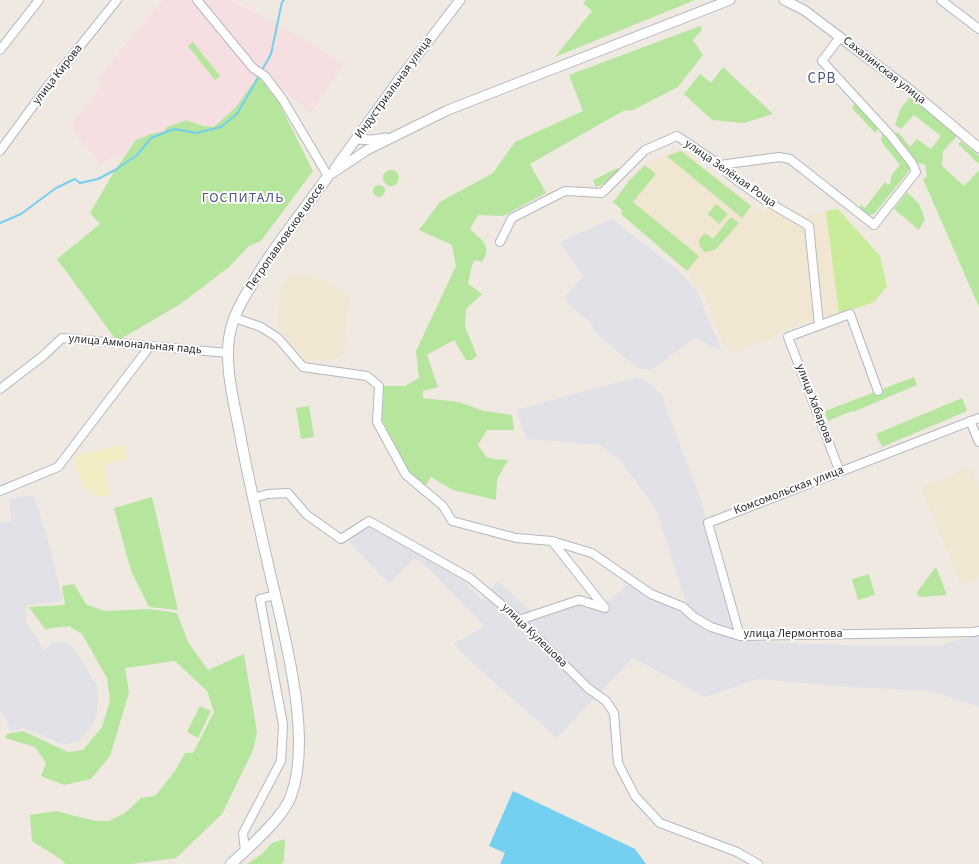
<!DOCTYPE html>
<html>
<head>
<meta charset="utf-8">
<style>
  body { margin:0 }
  canvas { display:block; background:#efe9e1 }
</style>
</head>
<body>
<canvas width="979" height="864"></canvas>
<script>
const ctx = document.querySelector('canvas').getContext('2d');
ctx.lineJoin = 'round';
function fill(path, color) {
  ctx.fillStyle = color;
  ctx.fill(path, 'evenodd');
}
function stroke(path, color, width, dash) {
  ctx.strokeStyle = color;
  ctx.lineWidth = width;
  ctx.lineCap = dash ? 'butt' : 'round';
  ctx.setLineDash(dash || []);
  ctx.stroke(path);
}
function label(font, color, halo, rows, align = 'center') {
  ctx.font = font + ' "Source Sans 3",sans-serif';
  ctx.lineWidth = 4;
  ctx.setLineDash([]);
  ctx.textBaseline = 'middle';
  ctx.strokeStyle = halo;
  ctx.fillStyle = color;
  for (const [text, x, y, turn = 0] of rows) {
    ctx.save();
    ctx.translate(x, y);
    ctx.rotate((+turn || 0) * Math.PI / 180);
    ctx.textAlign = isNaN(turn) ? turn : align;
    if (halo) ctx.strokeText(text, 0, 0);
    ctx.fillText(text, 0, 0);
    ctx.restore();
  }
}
const industrial = new Path2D(`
  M612,219L679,271L697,291L722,352L695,338L651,370L639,369L601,338L592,327L593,325L568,304L566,296L583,276L560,242Z
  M637,377L649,383L663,396L665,406L700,497L735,629L756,642L877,646H937L979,634V707L931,691L849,687L758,679L705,697L633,658L557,738L469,660L454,644L484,626L422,562L414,559L389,584L347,539L369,525L462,578L482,600L498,581L539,618L592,599L605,603L630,583L684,610L686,603L656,509L620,460L600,445L527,439L516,410Z
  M34,495L51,552L63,601L26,605V624L35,635L44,651L52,642H62L73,647L96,684L98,693L97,714L93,724L79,741L71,743L63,744L24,728L11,731L5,717L2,712H0V522H12L9,499Z`);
const education = new Path2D(`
  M681,149L763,213L776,201L805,216L838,209L880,256L887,286L874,302L839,314L802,323L785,332L741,350L730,352L723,343L701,286L696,287L691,282V275L621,214L623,211L613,202L629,181L647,162Z
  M306,275L326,280L349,298L343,354L333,361L307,360L278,329L277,322L281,288L289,276Z
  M970,467L979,488V577L961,585L921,488Z`);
const medical = new Path2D(`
  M163,0H230L298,35L344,64L311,113L283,90L258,76L236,107L214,127L203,126L186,120L165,128V131L136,140L121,158L113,157L101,165L74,133L73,126L75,118L101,88L98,77Z`);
const green = new Path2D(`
  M586,0H695L555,57L592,11L583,3Z
  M700,26L702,30L693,40L703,55L678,87L633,110L623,111L530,164L546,193L503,216L478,215L470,229C481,240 493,245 482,262L475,260L472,265L468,284L482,294L466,309L465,327L477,356L472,360H466L454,340L427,355L438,387L423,391V398L459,402L484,411L512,415L514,430H487L478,445L486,457L494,459L508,460L497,479L496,500L453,490L431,477L426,485L409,472L382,420L384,386H405L419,378L416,351L456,266L452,245L419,230L440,202L493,173L515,142L583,111L569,75Z
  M193,42L220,76L215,80L188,46Z
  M723,67L773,114L744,123L712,120L684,94L700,74L711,83Z
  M258,76L278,101L313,171L261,241L249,246L229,267L179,305L117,341L57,259L100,224L90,213L115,170L136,140L151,134L165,131V128L186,120L203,126L214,127L236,107Z
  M910,97L958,135L943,151L942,166L964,186L979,170V307L923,179L927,177L925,164L917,163L894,136L895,134L898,132L910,147L917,139L931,149L941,136L914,115L901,129L895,125L901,108Z
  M856,102L878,126L876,134L852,108Z
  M883,131L910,165L908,172L874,214L869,215L861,210L860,204L865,208L885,182L888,185L891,182V176L900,165L881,141Z
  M961,141L979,156V164L958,144Z
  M681,151L751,206L742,218L667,156Z
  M645,165L656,174L633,202L699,256L687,271L621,214L623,211L613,202L629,181Z
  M618,168L621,170L608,182L596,187L593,180Z
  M383 178a8 8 0 1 1 16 0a8 8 0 1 1-16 0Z
  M373 191a6 6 0 1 1 12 0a6 6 0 1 1-12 0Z
  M907,192L919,204L925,219L919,230L894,209Z
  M716,204L728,214L719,224L708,214Z
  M731,217L739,223L715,250L704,252L699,245V240L705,233L713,239Z
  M914,377L917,385L853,412L852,411L828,421L825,411Z
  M962,398L967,411L882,447L876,434Z
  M309,406L314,437L301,439L296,408Z
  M152,497L178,610L149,607L131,571L114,508Z
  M936,567L947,595L919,597L917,592Z
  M869,574L875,595L858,600L852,579Z
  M74,584L86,604L104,611L150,609L177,613L188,642L208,670L244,654L257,732L253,750L222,814L176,858L131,864H65L62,860L32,841L30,815L56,811L95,821H109L125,813L141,798L155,796L175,771L185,753H193L214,712L207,691L175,661L125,668L129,693L110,756L91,779L64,785L41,776L46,763L35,747L5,738L7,734L23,731L68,752L83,750L102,727L110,701L107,678L82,634L69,626L45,629L29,607L65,605L62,586Z
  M200,706L211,711L198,738L187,732Z
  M285,839L284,861L281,864H247L262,854L272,843Z`);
const sand = new Path2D(`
  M125,444L128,459L104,464L110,494L96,497L83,486L73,456Z`);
const pitch = new Path2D(`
  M838,209L880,256L887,286L874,302L839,314L826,211Z`);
const water = new Path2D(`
  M513,791L635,849L646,864H500L505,853L489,846Z`);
const stream = new Path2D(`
  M261,72L271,54L282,2L284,0
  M0,223L21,214L56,188L75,179L80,183L98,179L115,170L137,155L151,138L174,129L196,133L221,127L237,114L259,76`);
const minor = new Path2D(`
  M197,0L253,68L265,76L283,100L328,176
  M941,0L979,29
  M0,50L39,0
  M0,151L44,91L117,0
  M720,165L779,157L790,159L874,225L916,172L912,163L891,136L822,61L840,37
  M500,242L512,218L565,191L602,193L645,150L677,136L720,165L732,177L763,199L809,226L819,325
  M235,318L261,327L278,338L303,367L367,376L379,386L377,422L406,475L443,506L452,521L516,538L552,541L592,553L651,594L683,607L694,617L711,627L740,636L973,632L979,631
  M0,389L43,356L62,338L228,353
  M970,421L979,442
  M840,472L788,337L850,314L878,391
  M0,491L58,467L150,346
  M253,498L268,494L288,493L307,515L341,539L369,521L470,578L514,615L588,688L606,701L614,713L618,763L635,796L660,823L737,852L758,864
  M519,620L579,600L605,608L552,541
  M740,636L708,523L979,418
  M245,851L243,833L281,761L283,725L260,599L275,595`);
const tertiary = new Path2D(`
  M784,0L804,10L910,90L979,148
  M356,139L373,140L386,138
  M335,168L400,78L460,0
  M328,176L367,150L448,110L730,0`);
const secondary = new Path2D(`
  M231,864C248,848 283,818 291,796C313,737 284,634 270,573C259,525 248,478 239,429C233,398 222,356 232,325C235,313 242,301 248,291C271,250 301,214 328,176`);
const streetNames = [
  ["Сахалинская улица",884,71,38],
  ["улица Кирова",58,75,-52],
  ["Индустриальная улица",394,88,-54],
  ["улица Зелёная Роща",730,174,35],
  ["Петропавловское шоссе",286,237,-55],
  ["улица Аммональная падь",135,345,5],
  ["улица Хабарова",814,404,69],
  ["Комсомольская улица",789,491,-21],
  ["улица Лермонтова",793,634],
  ["улица Кулешова",534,636,44]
];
const neighbourhoodNames = [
  ["ГОСПИТАЛЬ",243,199]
];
const quarterNames = [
  ["СРВ",822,80]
];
fill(industrial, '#e3e1e8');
fill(education, '#f0e6d1');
fill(medical, '#f5dfe0');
fill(green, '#b6e59e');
fill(sand, '#f3ecc5');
fill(pitch, '#c9ec9a');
fill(water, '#75cff0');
stroke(stream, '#75cff0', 2);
stroke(minor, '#b4b7c1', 10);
stroke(tertiary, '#b4b7c1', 11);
stroke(secondary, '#b4b7c1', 12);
stroke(minor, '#fff', 8);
stroke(tertiary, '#fff', 9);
stroke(secondary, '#fff', 10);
label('12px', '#2e2e2e', '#fff', streetNames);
ctx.letterSpacing = '1px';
label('14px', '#4d5680', '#fff', neighbourhoodNames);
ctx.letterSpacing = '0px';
ctx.letterSpacing = '1px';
label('15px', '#4d5680', '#fff', quarterNames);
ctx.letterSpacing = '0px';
</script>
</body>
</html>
